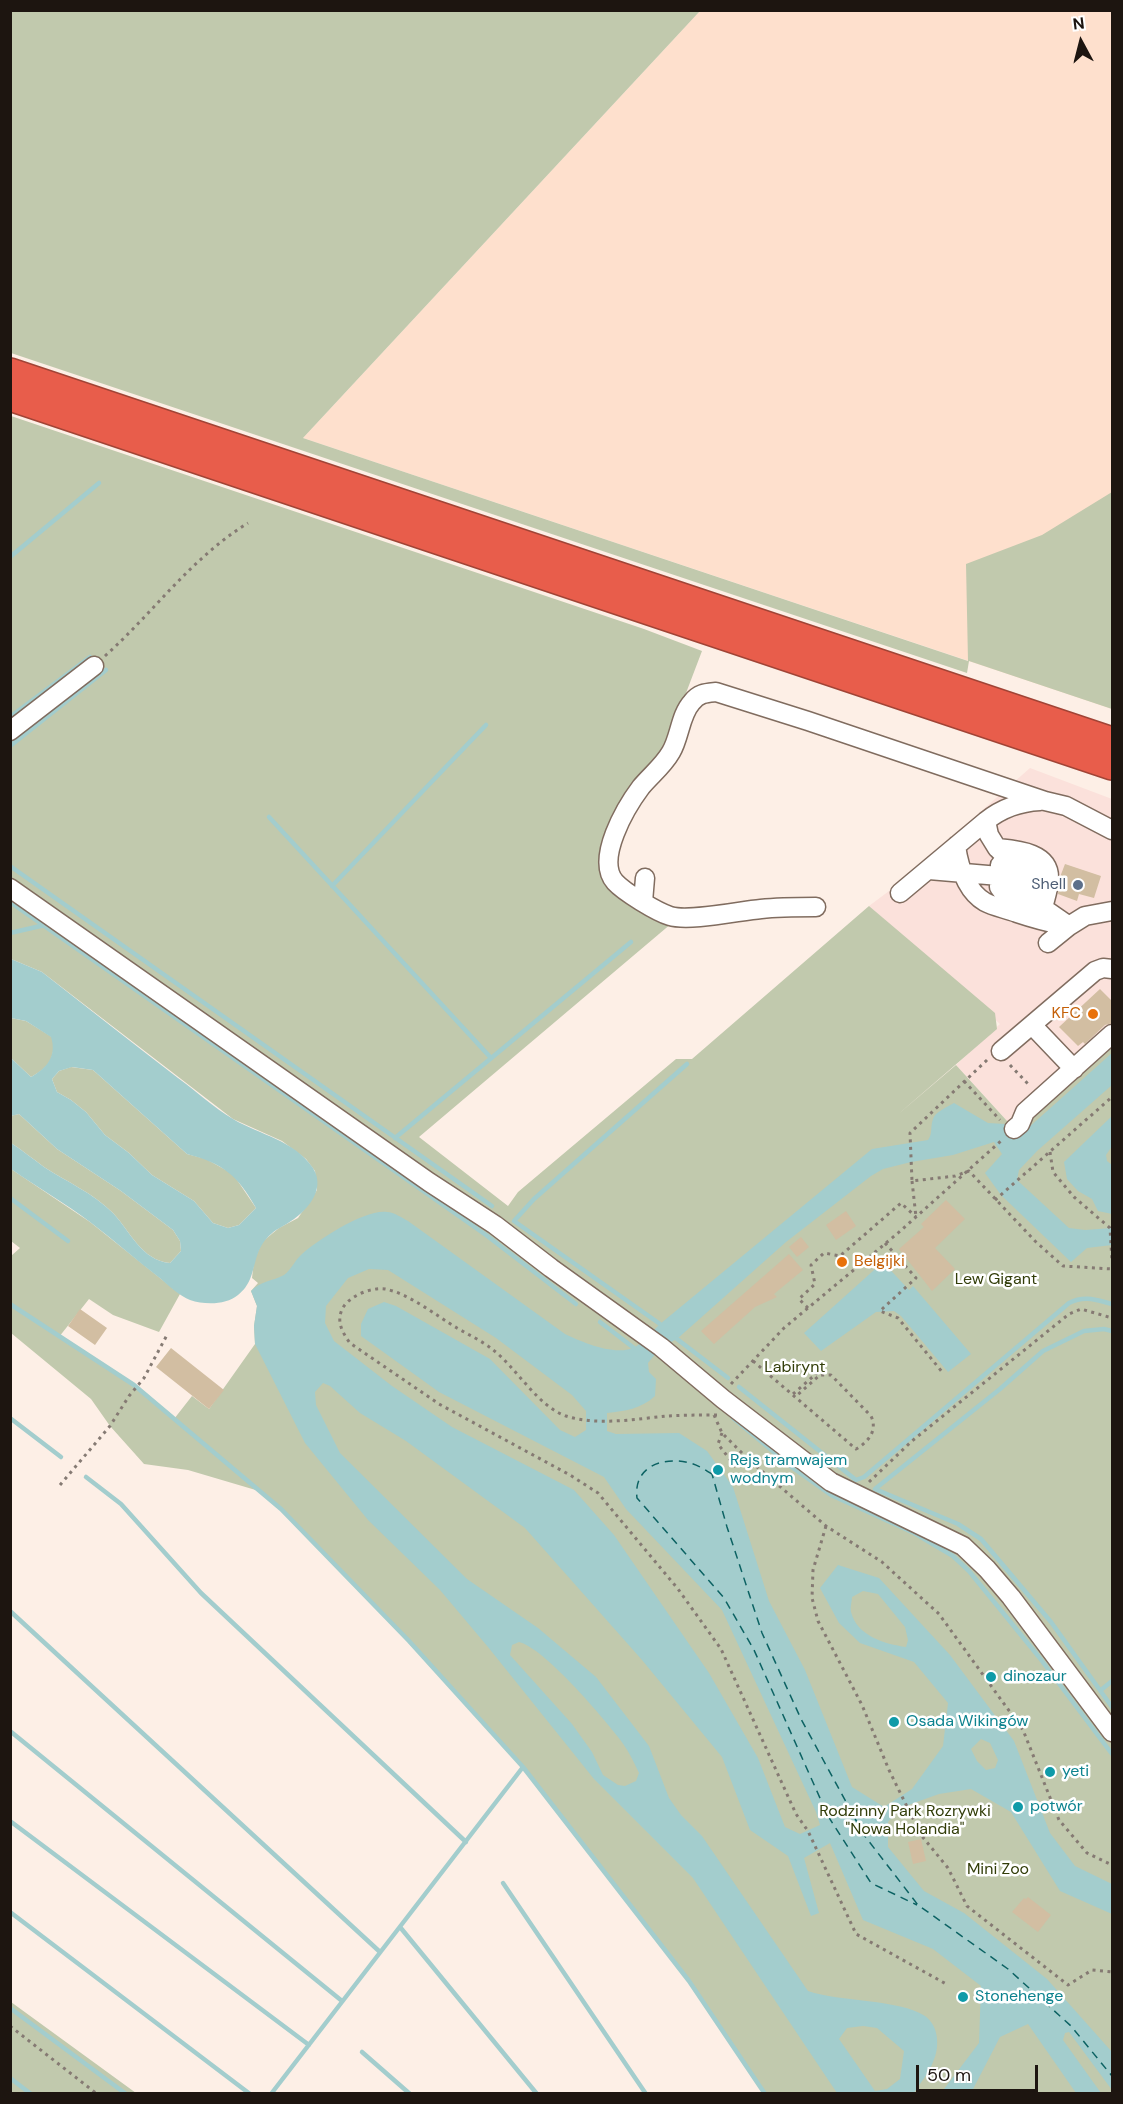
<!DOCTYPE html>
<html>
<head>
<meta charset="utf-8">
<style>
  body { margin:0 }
  #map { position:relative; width:1123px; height:2104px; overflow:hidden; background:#fdefe6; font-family:"DM Sans",sans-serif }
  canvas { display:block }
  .frame { position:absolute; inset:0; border:12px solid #1d1510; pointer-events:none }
  .north { position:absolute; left:1051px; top:12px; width:60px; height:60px; -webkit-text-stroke:4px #fff; paint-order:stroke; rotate:353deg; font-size:16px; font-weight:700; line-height:24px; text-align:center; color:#1d1510 }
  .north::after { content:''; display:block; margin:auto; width:21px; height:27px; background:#1d1510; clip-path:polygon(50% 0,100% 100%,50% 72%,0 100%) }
  .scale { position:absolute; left:916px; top:2065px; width:122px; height:27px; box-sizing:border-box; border:3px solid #1d1510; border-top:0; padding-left:8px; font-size:18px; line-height:21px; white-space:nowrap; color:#1d1510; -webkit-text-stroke:4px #fff; paint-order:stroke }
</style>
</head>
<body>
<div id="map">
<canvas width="1123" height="2104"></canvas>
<div class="frame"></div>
<div class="north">N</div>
<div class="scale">50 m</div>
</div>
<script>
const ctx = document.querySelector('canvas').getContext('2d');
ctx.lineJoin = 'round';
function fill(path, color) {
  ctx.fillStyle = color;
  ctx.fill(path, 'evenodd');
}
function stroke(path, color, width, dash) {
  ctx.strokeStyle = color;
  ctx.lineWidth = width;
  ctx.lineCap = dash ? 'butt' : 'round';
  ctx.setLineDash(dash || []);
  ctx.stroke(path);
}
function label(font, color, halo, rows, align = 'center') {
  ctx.font = font + ' "DM Sans",sans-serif';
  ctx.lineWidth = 5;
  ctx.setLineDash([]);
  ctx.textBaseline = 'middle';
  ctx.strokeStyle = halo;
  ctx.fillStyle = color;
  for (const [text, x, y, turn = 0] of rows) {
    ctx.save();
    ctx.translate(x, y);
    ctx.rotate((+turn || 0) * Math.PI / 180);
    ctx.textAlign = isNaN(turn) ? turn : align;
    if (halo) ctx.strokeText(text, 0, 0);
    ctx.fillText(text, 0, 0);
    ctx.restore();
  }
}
const commercial = new Path2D(`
  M1030,768L1112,799V1045L1018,1133L956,1065L1000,1024L869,906L901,882Z`);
const built = new Path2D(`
  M700,11H1112V709L303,438Z`);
const green = new Path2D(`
  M11,10L700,11L303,438L968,661L966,564L1042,535L1112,492V709L969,661L967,673L11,353Z
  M11,416L644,629L702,651L667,743L601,858L672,923L419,1137L508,1206L518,1192L676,1059H692L869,906L995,1013L997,1029L896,1116L956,1065L1018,1133L1112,1043V2093H765L689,1981L523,1767L409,1641L281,1509L259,1491L188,1470L144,1464L110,1426L91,1399L11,1333V1256L20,1248L11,1241V1169L90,1222L180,1294L159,1332L113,1315L89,1299L59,1337L134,1385L174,1419L192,1396L209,1409L255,1344L254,1326L257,1306L251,1291L258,1283L252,1278L254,1261L262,1242L279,1228L298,1218L317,1190L315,1171L306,1159L282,1141L233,1119L42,972L11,959Z
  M11,1018L26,1021L52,1037C57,1057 48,1068 31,1077L11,1058Z
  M71,1067L93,1070L187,1154L206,1159L233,1174L256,1208L239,1225L228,1228L213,1223L194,1201L152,1175L129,1153L105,1135L86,1112L71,1100L57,1092L52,1079L59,1071Z
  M19,1114L57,1149L121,1191L173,1230L180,1241L181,1251L170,1263C141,1260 131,1232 113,1213C93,1193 67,1182 44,1167C33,1159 22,1150 11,1143L10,1116Z
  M11,2002L136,2093H11Z`);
const water = new Path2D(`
  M11,959L42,972C87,1007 132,1043 178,1078C196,1091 214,1108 233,1119C260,1135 294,1140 313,1168C328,1192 302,1216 283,1226C245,1246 263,1276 238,1295C226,1305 205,1305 190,1300C180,1296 169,1286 161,1279C137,1261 114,1240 90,1222C65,1203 37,1187 11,1169V1143C22,1150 33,1159 44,1167C67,1182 93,1193 113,1213C131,1232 141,1260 170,1263L181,1251L180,1241L173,1230L121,1191L57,1149L19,1114L11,1116V1058L31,1077C47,1068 57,1056 51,1037L26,1021L11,1018ZM72,1067L93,1070L187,1154C224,1164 237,1175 256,1208L239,1225L228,1228L213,1223L194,1201L152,1175L129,1153L105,1135L86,1112L71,1100L57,1092L52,1079L59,1071Z
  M1112,1053V1085L1037,1151L1019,1170L1017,1180L1069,1228L1085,1230L1112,1228V1245L1087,1248L1071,1262L1001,1195L985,1173L1002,1154L994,1142L953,1155L911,1162L883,1169L871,1176L786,1242L677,1339L661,1347L648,1363L649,1372L656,1379L655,1396C641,1409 625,1411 607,1413V1431L616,1434L679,1433L707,1451L733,1487L769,1601L805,1670L852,1787L884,1807L912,1789L943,1746L948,1703L914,1662L860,1643L839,1623L820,1588L838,1565L879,1578L950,1655L1014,1741L1050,1833L1075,1866L1112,1884V1914L1060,1891L1011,1812L971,1789L939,1794L900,1808L888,1822V1847L924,1891L964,1913L1047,1979L1112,2052V2090L1069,2032L1065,2033L1063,2040L1101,2093H1076L1028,2024L1000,2037L971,2093H941L979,2043L981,1986L933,1949L863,1920L830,1843L804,1858L819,1913L811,1916L788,1856L750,1830L722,1757L642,1660L525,1528L406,1441L360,1413L330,1386L323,1383L315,1392L316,1405L340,1453L467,1579L538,1628L596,1677L649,1746L669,1798L681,1815L702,1836L808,1991C840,2002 899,1999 925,2016C939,2026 940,2047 933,2062C929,2073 920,2083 914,2093H837L693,1878L594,1779L488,1647L440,1590L368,1520L305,1443L255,1344L254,1326L257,1306L251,1291C260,1281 273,1281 284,1275C291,1270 295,1260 302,1254C318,1240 365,1209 387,1212C394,1212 402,1218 408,1221L565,1334C582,1342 616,1357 635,1347C644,1342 652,1332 660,1324L872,1149L928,1140C933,1133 930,1127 933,1119C935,1112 947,1107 954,1103L988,1123L1005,1124L1018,1137ZM369,1269L388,1270L496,1338L572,1395L586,1411V1430L575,1437L560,1430L490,1359L396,1306L384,1302L368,1309L361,1324V1336L439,1392L604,1477L626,1509L722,1610L816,1812L820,1825L800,1834L785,1827L758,1758L709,1673L614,1535L574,1490L452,1427L392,1386L334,1341L325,1323L326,1306L348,1278ZM863,1591L878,1594L905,1627L908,1640L906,1647C885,1644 857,1636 851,1612C850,1607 852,1601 852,1597ZM519,1642C544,1648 601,1715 618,1737C627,1748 633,1760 639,1773L636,1781L625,1786L618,1785L603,1775L592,1752L572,1724L510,1655L512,1645ZM981,1739L990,1743L998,1760L995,1768L986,1770L977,1761L971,1749ZM863,2026L877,2028L904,2051L900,2079L887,2089L875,2091L839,2039L847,2028Z
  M1112,1116V1146L1106,1155L1107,1161L1112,1165V1214L1098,1211L1092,1199L1078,1191L1067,1179L1064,1162Z
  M883,1262L909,1290L913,1286L971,1354L948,1372L901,1316L894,1311L876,1312L821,1351L804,1333Z`);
const stream = new Path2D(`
  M10,557L99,483
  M10,717L90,657
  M10,746L106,670
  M269,817L491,1058
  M10,866L492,1206
  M332,886L486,725
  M10,902L486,1235L576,1304
  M10,933L45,925
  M395,1138L631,942
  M10,1198L68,1241
  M10,1304L134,1385L281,1509L409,1641L523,1767L689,1981L765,2094
  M600,1322L634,1348
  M660,1324L514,1221L534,1199L687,1064
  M1112,1331L1104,1329L1084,1331L1043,1351L1000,1389L875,1489L958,1524L981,1539L1051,1622L1112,1707
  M677,1339L728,1378
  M739,1387L856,1480L864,1477L1069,1303C1085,1295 1096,1300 1112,1304
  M10,1418L61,1457
  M733,1418L793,1468L831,1495L914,1533L953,1556L969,1571L1039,1657L1112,1754
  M86,1477L121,1504L201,1593L466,1842
  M10,1611L380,1952
  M1101,1690L1112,1681
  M10,1731L342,2001
  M10,1821L309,2045
  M503,1883L646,2094
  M10,1912L250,2094
  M400,1927L537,2094
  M10,2008L126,2094
  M362,2052L410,2094
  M10,2078L31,2094
  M271,2094L523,1767`);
const ferry = new Path2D(`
  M714,1471L712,1474L727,1527L762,1633L801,1719L864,1835L918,1905L1008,1969L1071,2026L1112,2076
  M712,1474C705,1470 698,1465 690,1463C664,1456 633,1466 637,1498L724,1598L754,1650L828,1816L871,1883L917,1905`);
const building = new Path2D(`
  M1065,864L1101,876L1094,898L1079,894L1077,901L1058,894L1060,877Z
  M1100,989L1113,1002V1023L1105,1025L1085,1044L1083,1042L1078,1046L1059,1027Z
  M946,1200L965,1219L935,1248L955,1269L932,1291L899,1249L924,1227L921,1224Z
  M846,1211L856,1226L836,1240L826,1225Z
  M801,1237L809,1247L797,1257L789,1247Z
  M789,1254L803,1270L774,1294L777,1297L755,1307L714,1344L701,1331Z
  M80,1309L107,1328L95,1345L68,1326Z
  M171,1348L224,1390L209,1409L156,1367Z
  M921,1839L926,1861L913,1864L908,1842Z
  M1028,1897L1051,1915L1038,1932L1012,1912L1024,1898L1026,1899Z`);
const path = new Path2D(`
  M105,656C154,612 191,558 248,523
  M987,1060L910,1133L912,1181L955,1176L969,1171L1035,1241L1063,1266L1112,1269
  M1010,1065L1030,1086
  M964,1081L1000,1120
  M1050,1152L1053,1172L1074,1197L1110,1228L1112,1261
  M912,1181L916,1217
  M995,1200L1112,1097
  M885,1243L916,1278L880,1311L898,1318L943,1373
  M808,1308L799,1299L815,1284L811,1265L824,1253L840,1256L901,1203L916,1217
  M753,1361L856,1449C868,1442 878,1431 871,1416L831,1375H820L795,1397
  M731,1384L784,1328L898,1233L1002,1140
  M793,1394L824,1367
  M714,1415L722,1433L749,1460L826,1526L882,1562L939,1614L1023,1730L1059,1820L1087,1853L1112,1865
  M717,1415C700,1415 683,1415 667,1416C636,1419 597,1426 566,1416C537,1406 517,1368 492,1349C482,1341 469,1335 457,1328C437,1316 408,1293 385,1289C372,1287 352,1295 344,1306C335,1320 342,1332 350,1343L439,1404L570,1475L598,1493L678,1589L721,1649L796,1814L808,1831L856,1934L948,1985
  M722,1433L718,1444L738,1470
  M869,1482L912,1441L1069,1314L1081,1309L1112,1318
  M60,1485L110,1426L129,1396L144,1378L167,1335
  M826,1526L813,1570L812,1598L818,1621L862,1705L889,1770L921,1835L948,1868L967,1906L1068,1985L1092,1970L1112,1972
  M10,2026L97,2094`);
const minor = new Path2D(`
  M10,731L94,666
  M1040,801C1020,802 1002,808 986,821L989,835L997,848C1017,850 1050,852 1049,879C1049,889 1045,899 1043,908L1069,926L1085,916L1112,911
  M956,846C959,866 966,891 985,902C994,907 1007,909 1017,913C1032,918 1046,922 1062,925
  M997,848L1009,860L1037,871L1049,880
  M1000,865L999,887L1002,891L1043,908
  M929,870L1011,877L1032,885L1046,895
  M10,888L429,1182L495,1225L551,1268L661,1347L723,1399L831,1482L963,1546L987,1569L1011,1597L1112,1732
  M900,893L986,821
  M643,902L645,878
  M816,907C797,907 779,907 761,909C739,911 689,922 670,916C657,912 624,892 615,882C595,859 626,807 641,787C651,775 663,766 671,752C680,737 680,715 692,702C699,693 706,693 716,692L808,721L1045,801L1066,806L1112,830
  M1048,943L1069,926
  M1032,1025L1074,1069
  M1001,1051L1095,971L1103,968L1112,969
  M1014,1129L1020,1124L1025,1112L1112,1034`);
const highway = new Path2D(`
  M10,372L1112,741
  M10,397L1112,766`);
const markers = [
  [1078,885,6,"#5c6f8a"],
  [1093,1014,6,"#e8710a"],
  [842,1262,6,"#e8710a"],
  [718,1470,6,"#0f9aa8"],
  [991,1677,6,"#0f9aa8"],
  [894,1722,6,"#0f9aa8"],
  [1050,1772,6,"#0f9aa8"],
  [1018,1807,6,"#0f9aa8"],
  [963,1997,6,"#0f9aa8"]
];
const serviceNames = [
  ["Shell",1066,885]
];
const foodNames = [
  ["KFC",1081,1014],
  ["Belgijki",854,1262,"left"]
];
const parkNames = [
  ["Lew Gigant",996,1280],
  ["Labirynt",795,1368],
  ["Rodzinny Park Rozrywki",905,1812],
  ["\"Nowa Holandia\"",905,1830],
  ["Mini Zoo",998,1870]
];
const cultureNames = [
  ["Rejs tramwajem",730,1461],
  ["wodnym",730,1479],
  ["dinozaur",1003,1677],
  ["Osada Wikingów",906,1722],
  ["yeti",1062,1772],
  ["potwór",1030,1807],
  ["Stonehenge",975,1997]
];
fill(commercial, '#fbe1db');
fill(built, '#fee0cd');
fill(green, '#c1c9ad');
fill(water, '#a3cdcd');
stroke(stream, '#a3cdcd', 4.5);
stroke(ferry, '#0c6263', 1.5, [8, 6]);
fill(building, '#d2bea2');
stroke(minor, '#806c5f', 21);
stroke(highway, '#a14436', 30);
stroke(path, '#857a73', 3, [3, 4.5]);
stroke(minor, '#fff', 18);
stroke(highway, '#e85d4b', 27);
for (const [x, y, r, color] of markers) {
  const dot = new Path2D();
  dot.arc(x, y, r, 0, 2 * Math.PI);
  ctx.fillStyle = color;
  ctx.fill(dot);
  stroke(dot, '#fff', 2);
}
label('16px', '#4e5e75', '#fff', serviceNames, 'right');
label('16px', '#c56008', '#fff', foodNames, 'right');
label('16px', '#323d09', '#fff', parkNames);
label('16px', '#0d838f', '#fff', cultureNames, 'left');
</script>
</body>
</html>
